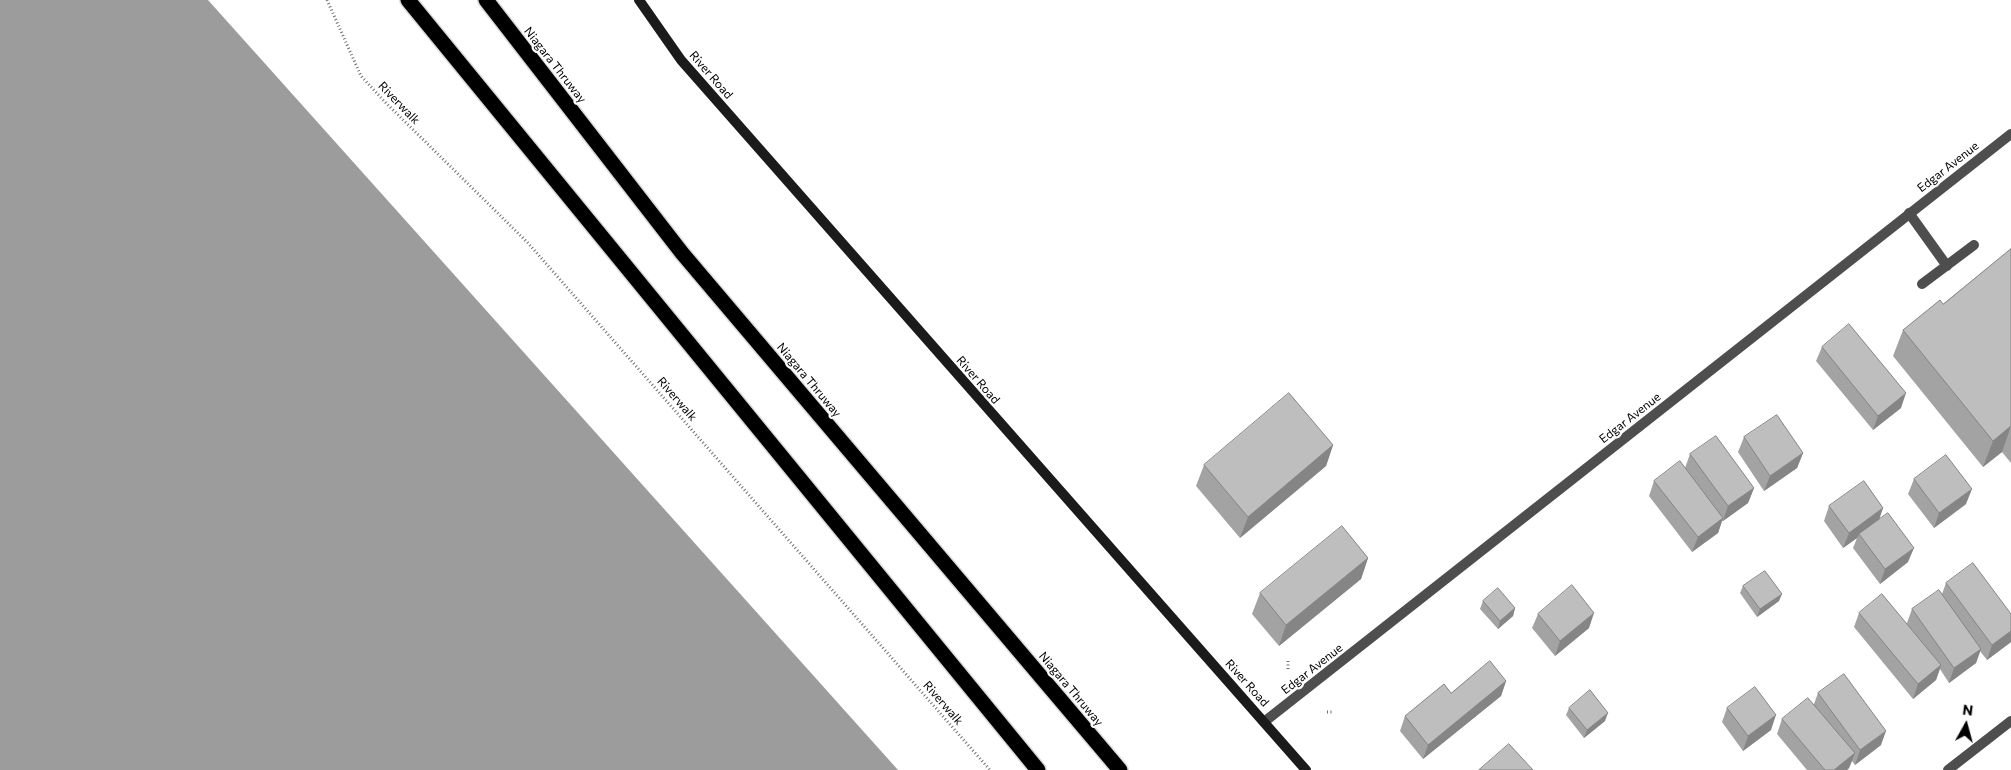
<!DOCTYPE html>
<html>
<head>
<meta charset="utf-8">
<style>
  body { margin:0 }
  #map { position:relative; width:2011px; height:770px; overflow:hidden; background:#fff; font-family:Commissioner,sans-serif }
  canvas { display:block }
  .north { position:absolute; left:1941px; top:700px; width:50px; height:50px; -webkit-text-stroke:4px #fff; paint-order:stroke; rotate:7deg; font-size:14px; font-weight:700; line-height:20px; text-align:center; color:#000 }
  .north::after { content:''; display:block; margin:auto; width:18px; height:22px; background:#000; clip-path:polygon(50% 0,100% 100%,50% 72%,0 100%) }
</style>
</head>
<body>
<div id="map">
<canvas width="2011" height="770"></canvas>
<div class="north">N</div>
</div>
<script>
const ctx = document.querySelector('canvas').getContext('2d');
ctx.lineJoin = 'round';
function fill(path, color) {
  ctx.fillStyle = color;
  ctx.fill(path, 'evenodd');
}
function stroke(path, color, width, dash) {
  ctx.strokeStyle = color;
  ctx.lineWidth = width;
  ctx.lineCap = dash ? 'butt' : 'round';
  ctx.setLineDash(dash || []);
  ctx.stroke(path);
}
function label(font, color, halo, rows, align = 'center') {
  ctx.font = font + ' Commissioner,sans-serif';
  ctx.lineWidth = 4.5;
  ctx.setLineDash([]);
  ctx.textBaseline = 'middle';
  ctx.strokeStyle = halo;
  ctx.fillStyle = color;
  for (const [text, x, y, turn = 0] of rows) {
    ctx.save();
    ctx.translate(x, y);
    ctx.rotate((+turn || 0) * Math.PI / 180);
    ctx.textAlign = isNaN(turn) ? turn : align;
    if (halo) ctx.strokeText(text, 0, 0);
    ctx.fillText(text, 0, 0);
    ctx.restore();
  }
}
const water = new Path2D(`
  M0,0H208L898,770H0Z`);
const path = new Path2D(`
  M327,0L361,76L384,101L528,243L990,770
  M1288,669V661
  M1327,712H1332`);
const lane = new Path2D(`
  M1909,213L1947,266
  M1922,284L1974,245`);
const street = new Path2D(`
  M1264,722L2011,134
  M1948,770L2011,721`);
const secondary = new Path2D(`
  M639,0L681,60L1306,770`);
const highway = new Path2D(`
  M408,0L1038,770
  M486,0L682,253L1120,770`);
const wall = new Path2D(`
  M2011,249V463L2002,452L1983,467L1893,356L1903,330L1943,304Z
  M1822,347L1901,408L1873,430L1816,361Z
  M1744,437L1803,453L1797,468L1764,491L1738,452Z
  M1333,445L1326,466L1240,538L1196,486L1204,465Z
  M1690,454L1754,488L1748,503L1723,521H1722L1718,533L1692,552L1649,496L1654,481L1685,468Z
  M1914,479L1966,504L1934,528L1908,494Z
  M1829,506L1883,508L1879,518L1908,562L1880,584L1853,548L1857,538L1843,548L1824,521Z
  M1368,558L1361,579L1279,646L1252,614L1260,593Z
  M1946,583L2011,614V642L1987,660L1980,651L1976,663L1949,683L1940,669L1936,680L1913,699L1854,627L1859,613L1907,623L1912,609L1942,594Z
  M1743,586L1779,601L1757,617L1740,593Z
  M1483,601L1515,608L1513,616L1498,629L1480,609Z
  M1538,614L1589,628L1555,656L1532,628Z
  M1506,681L1501,696L1423,759L1400,731L1405,716L1451,693Z
  M1818,693L1881,745L1855,765L1852,761L1849,768L1847,770H1807L1777,734L1782,719L1814,704Z
  M1569,708L1605,721L1584,738L1566,715Z
  M1727,708L1771,730L1743,751L1722,722Z`);
const shadedWall = new Path2D(`
  M1906,393L1901,408L1873,430L1878,416Z
  M2011,426L2002,452L1983,467L1993,441Z
  M1333,445L1326,466L1240,538L1248,517Z
  M1803,453L1797,468L1764,491L1770,476Z
  M1754,488L1748,503L1723,521L1728,506Z
  M1972,489L1966,504L1934,528L1939,513Z
  M1883,508L1878,523L1859,534L1857,538L1843,548L1849,533Z
  M1723,518L1718,533L1692,552L1698,537Z
  M1914,548L1908,562L1880,584L1885,569Z
  M1368,558L1361,579L1279,646L1286,625Z
  M1782,594L1779,601L1757,617L1760,609Z
  M1515,608L1513,616L1498,629L1500,621Z
  M1594,613L1589,628L1555,656L1560,641Z
  M2011,631V642L1987,660L1992,645Z
  M1981,649L1976,663L1949,683L1954,668Z
  M1941,665L1936,680L1913,699L1918,684Z
  M1506,681L1501,696L1423,759L1428,745Z
  M1608,713L1605,721L1584,738L1587,730Z
  M1776,715L1771,730L1743,751L1748,736Z
  M1886,731L1881,745L1855,765L1860,750Z
  M1855,753L1849,768L1847,770H1834Z`);
const building = new Path2D(`
  M2011,249V426L1993,441L1903,330L1940,300L1943,304Z
  M1849,324L1906,393L1878,416L1822,347Z
  M1289,393L1333,445L1248,517L1204,465Z
  M1777,415L1803,453L1770,476L1744,437Z
  M1716,436L1754,488L1728,506L1690,454Z
  M1946,455L1972,489L1939,513L1914,479Z
  M1680,461L1723,518L1698,537L1654,481Z
  M1864,481L1883,508L1849,533L1829,506Z
  M1888,513L1914,548L1885,569L1859,534Z
  M1342,526L1368,558L1286,625L1260,593Z
  M1973,563L2011,614V631L1992,645L1946,583Z
  M1765,571L1782,594L1760,609L1743,586Z
  M1572,585L1594,613L1560,641L1538,614Z
  M1498,588L1515,608L1500,621L1483,601Z
  M1939,590L1981,649L1954,668L1912,609Z
  M1882,594L1941,665L1918,684L1859,613Z
  M1490,661L1506,681L1428,745L1405,716L1444,684L1451,693Z
  M1844,674L1886,731L1860,750L1818,693Z
  M1755,687L1776,715L1748,736L1727,708Z
  M1590,690L1608,713L1587,730L1569,708Z
  M1808,698L1855,753L1834,770H1825L1782,719Z
  M1509,744L1533,770H1479Z`);
const streetNames = [
  ["Niagara Thruway",555,65,52],
  ["River Road",711,75,49],
  ["Riverwalk",399,103,46],
  ["Edgar Avenue",1948,167,-38],
  ["Niagara Thruway",809,380,50],
  ["River Road",978,380,49],
  ["Riverwalk",677,399,49],
  ["Edgar Avenue",1630,418,-38],
  ["Edgar Avenue",1312,669,-38],
  ["River Road",1247,683,48],
  ["Niagara Thruway",1071,689,50],
  ["Riverwalk",943,703,49]
];
fill(water, '#9c9c9c');
stroke(highway, '#dbdbdb', 18);
stroke(path, '#707070', 3, [1, 2.5]);
stroke(lane, '#4e4e4e', 10);
stroke(street, '#4e4e4e', 10);
stroke(secondary, '#1b1b1b', 10);
stroke(highway, '#000', 15);
fill(wall, '#a3a3a3');
fill(shadedWall, '#858585');
fill(building, '#bebebe');
stroke(building, '#858585', 1);
label('12px', '#000', '#fff', streetNames);
</script>
</body>
</html>
